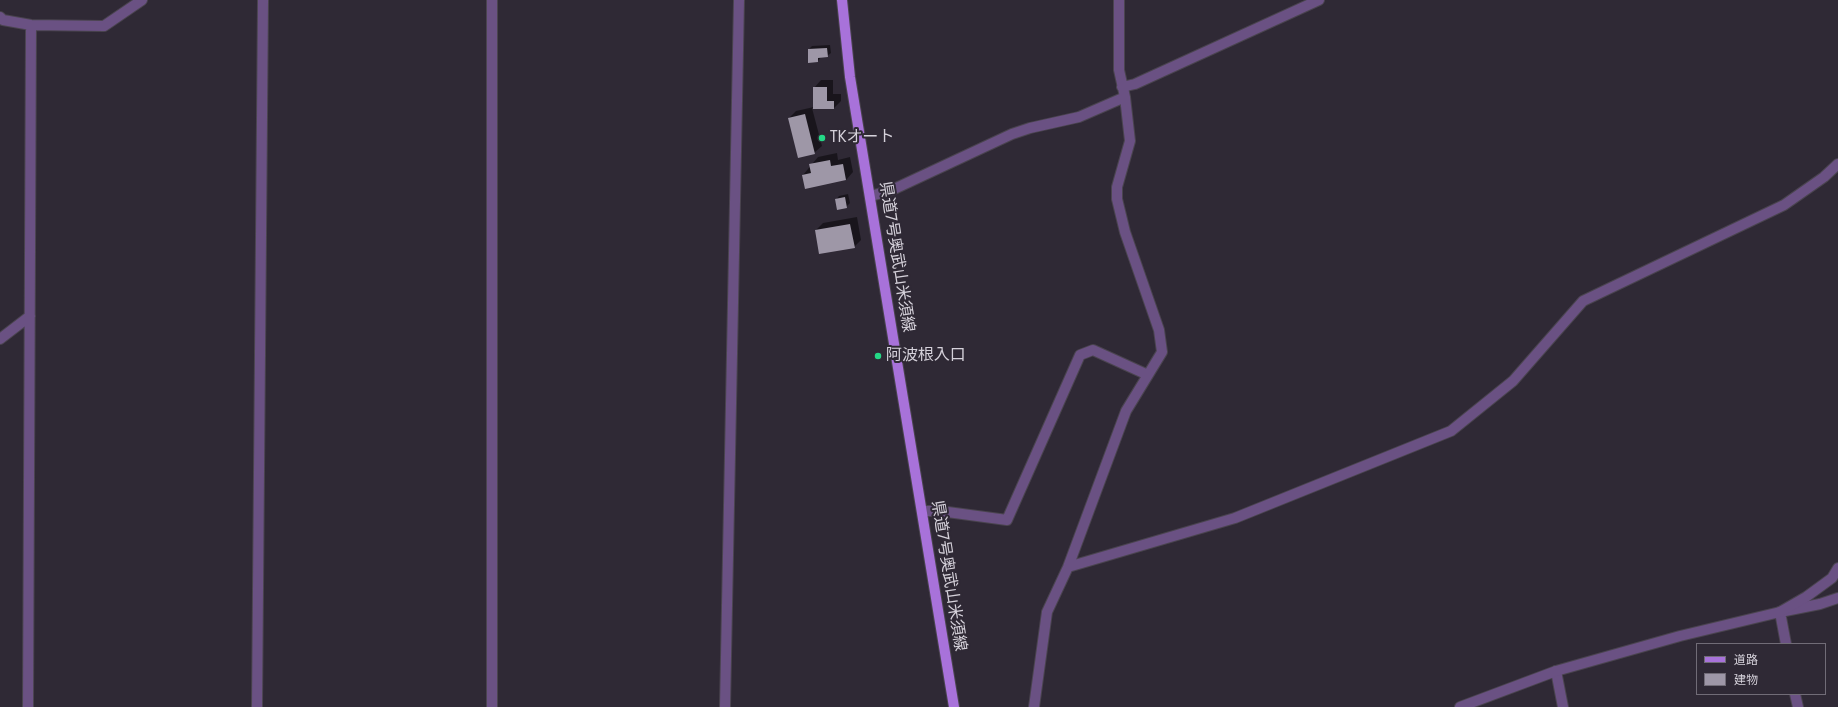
<!DOCTYPE html>
<html>
<head>
<meta charset="utf-8">
<style>
  body { margin:0 }
  #map { position:relative; width:1838px; height:707px; overflow:hidden; background:#2f2935; font-family:Jost,"Noto Sans JP",sans-serif }
  canvas { display:block }
  .legend { position:absolute; left:1696px; top:643px; width:130px; height:52px; box-sizing:border-box; background:#2f2935; border:1px solid #716c77; margin:0; padding:5px 7px; list-style:none; font-size:12px; color:#d5d1da }
  .legend li { display:flex; align-items:center; gap:8px; height:20px }
  .legend b { width:20px; border:1px solid #716c77 }
</style>
</head>
<body>
<div id="map">
<canvas width="1838" height="707"></canvas>
<ul class="legend">
<li><b style="height:5px;background:#a872da"></b>道路</li>
<li><b style="height:11px;background:#9e97a7"></b>建物</li>
</ul>
</div>
<script>
const ctx = document.querySelector('canvas').getContext('2d');
ctx.lineJoin = 'round';
function fill(path, color) {
  ctx.fillStyle = color;
  ctx.fill(path, 'evenodd');
}
function stroke(path, color, width, dash) {
  ctx.strokeStyle = color;
  ctx.lineWidth = width;
  ctx.lineCap = dash ? 'butt' : 'round';
  ctx.setLineDash(dash || []);
  ctx.stroke(path);
}
function label(font, color, halo, rows, align = 'center') {
  ctx.font = font + ' Jost,"Noto Sans JP",sans-serif';
  ctx.lineWidth = 4;
  ctx.setLineDash([]);
  ctx.textBaseline = 'middle';
  ctx.strokeStyle = halo;
  ctx.fillStyle = color;
  for (const [text, x, y, turn = 0] of rows) {
    ctx.save();
    ctx.translate(x, y);
    ctx.rotate((+turn || 0) * Math.PI / 180);
    ctx.textAlign = isNaN(turn) ? turn : align;
    if (halo) ctx.strokeText(text, 0, 0);
    ctx.fillText(text, 0, 0);
    ctx.restore();
  }
}
const shadow = new Path2D(`
  M830,45L831,53L827,56L821,57L818,61L809,49L812,46Z
  M821,80H833V94H841V101L834,108H812L822,146L814,153L789,118L796,111L814,107V88Z
  M837,153L838,160L850,157L853,172L846,180L803,175L818,157Z
  M848,194L850,203L846,207L836,200L839,196Z
  M857,217L861,240L854,247L816,230L823,223Z`);
const building = new Path2D(`
  M827,48L828,57L818,58V62L808,63V49Z
  M813,87H827V101H834V109H813Z
  M805,114L815,154L798,158L788,118Z
  M830,160L831,166L843,164L846,180L805,189L802,175L811,173L809,164Z
  M845,197L847,208L837,210L835,199Z
  M850,224L855,248L819,254L815,230Z`);
const minor = new Path2D(`
  M0,17L3,20L31,25L104,26L142,0
  M1122,87L1135,84L1319,0
  M871,196L892,190L1012,134L1030,128L1079,117L1125,97
  M0,339L30,316
  M922,511H940L1007,520L1080,355L1093,350L1148,375
  M1068,567L1235,518L1451,431L1513,381L1583,301L1784,205L1824,177L1838,164
  M1786,644L1780,612L1820,604L1838,598
  M1556,671L1563,707
  M1795,694L1798,707
  M28,707L31,25
  M257,707L263,0
  M492,707V0
  M725,707L739,0
  M1034,707L1047,612L1068,567L1126,411L1162,352L1159,330L1125,232L1117,199V187L1130,141L1125,97L1119,70V0`);
const tertiary = new Path2D(`
  M1460,707L1556,671L1680,636L1780,612L1806,597L1832,578L1838,568`);
const primary = new Path2D(`
  M842,0L850,77L954,707`);
const markers = [
  [822,138,4,"#24d886"],
  [878,356,4,"#24d886"]
];
const poiNames = [
  ["TKオート",830,138],
  ["阿波根入口",886,356]
];
const streetNames = [
  ["県道7号奥武山米須線",896,257,81],
  ["県道7号奥武山米須線",948,576,81]
];
fill(shadow, '#0007');
fill(building, '#9e97a7');
stroke(minor, '#4a444f', 12);
stroke(tertiary, '#4a444f', 12);
stroke(primary, '#4a444f', 12);
stroke(minor, '#6a5183', 10);
stroke(tertiary, '#6a5183', 10);
stroke(primary, '#a872da', 10);
for (const [x, y, r, color] of markers) {
  const dot = new Path2D();
  dot.arc(x, y, r, 0, 2 * Math.PI);
  ctx.fillStyle = color;
  ctx.fill(dot);
  stroke(dot, '#2f2935', 1.5);
}
label('16px', '#d5d1da', '#2f2935', poiNames, 'left');
label('16px', '#d5d1da', '#2f2935', streetNames);
</script>
</body>
</html>
